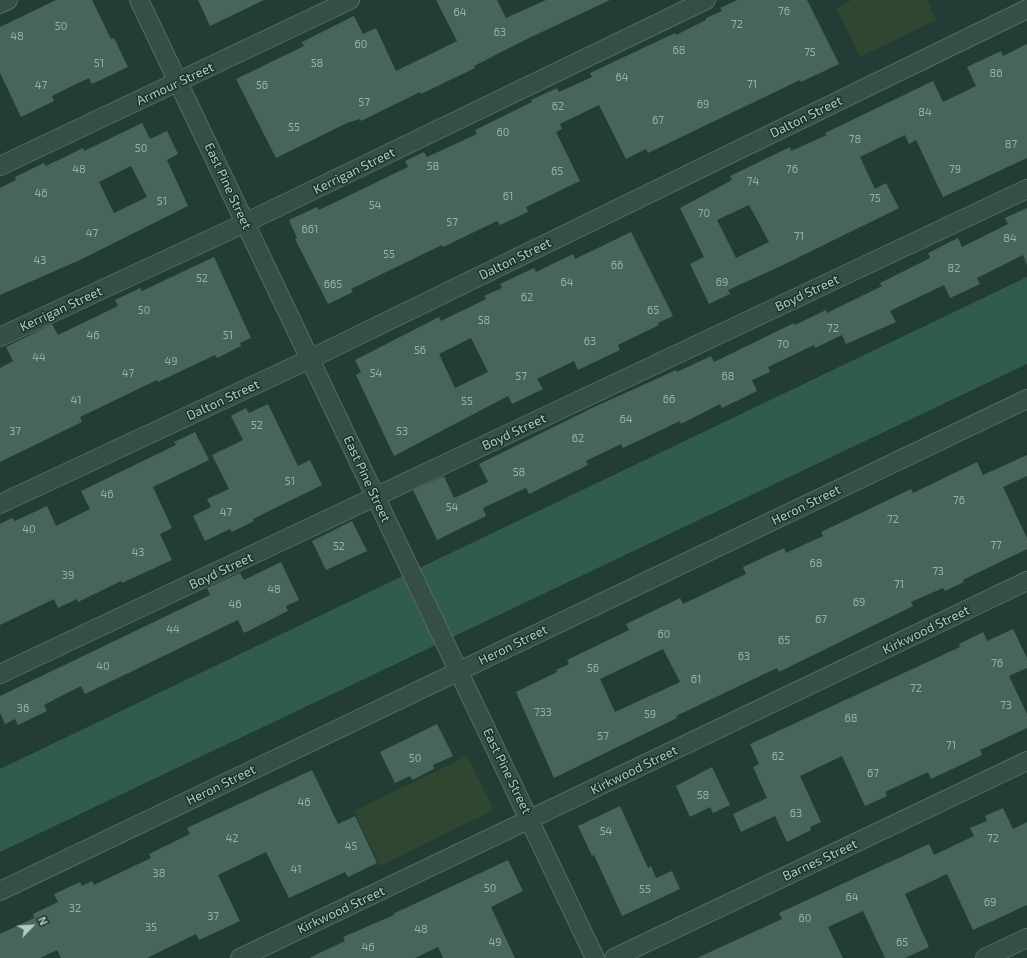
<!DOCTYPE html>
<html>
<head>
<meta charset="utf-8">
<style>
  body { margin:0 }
  #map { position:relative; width:1027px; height:958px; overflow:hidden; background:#233d36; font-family:"Exo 2",sans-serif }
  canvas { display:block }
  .north { position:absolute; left:12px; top:906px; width:40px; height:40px; -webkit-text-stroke:3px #1c322c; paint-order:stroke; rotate:65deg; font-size:11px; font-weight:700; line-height:16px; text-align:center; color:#b3c9c3 }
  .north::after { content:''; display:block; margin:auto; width:14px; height:18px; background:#b3c9c3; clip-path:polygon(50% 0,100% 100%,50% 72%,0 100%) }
</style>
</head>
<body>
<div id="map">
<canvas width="1027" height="958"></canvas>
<div class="north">N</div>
</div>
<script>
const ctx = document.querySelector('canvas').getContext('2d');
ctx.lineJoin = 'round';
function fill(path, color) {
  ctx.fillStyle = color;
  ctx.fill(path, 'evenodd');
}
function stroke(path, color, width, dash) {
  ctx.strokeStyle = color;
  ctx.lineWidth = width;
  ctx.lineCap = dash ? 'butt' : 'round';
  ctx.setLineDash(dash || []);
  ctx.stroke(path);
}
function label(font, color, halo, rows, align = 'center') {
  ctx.font = font + ' "Exo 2",sans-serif';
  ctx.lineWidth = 3;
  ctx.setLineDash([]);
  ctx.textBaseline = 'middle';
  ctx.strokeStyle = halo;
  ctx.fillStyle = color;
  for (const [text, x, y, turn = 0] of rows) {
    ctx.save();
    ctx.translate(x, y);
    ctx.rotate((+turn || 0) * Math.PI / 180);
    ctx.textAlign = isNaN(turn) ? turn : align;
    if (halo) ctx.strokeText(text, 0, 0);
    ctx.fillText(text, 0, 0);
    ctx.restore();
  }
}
const green = new Path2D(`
  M852,0H927L936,20L860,57L836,8Z
  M467,756L494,810L380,866L354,811Z`);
const water = new Path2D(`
  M1027,277V364L0,852V769Z`);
const building = new Path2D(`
  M56,0H92L111,39L114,38L128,67L92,84L89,78L68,88L52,96L54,101L21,117L0,73V27Z
  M198,0H264L210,26Z
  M436,0H497L506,18L546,0H610L527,39L474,66L475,68L421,94L420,92L361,121L360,119L347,123L276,158L236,79L304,46L302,42L354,16L363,34L376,28L396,71L457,41Z
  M737,0H807L839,64L801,82L800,80L648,153L646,149L626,159L599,105L560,124L562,129L556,132L580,181L526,207L528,212L500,225L497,221L443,247L442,245L351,289L353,292L328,304L295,239L297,238L289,220L317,207L319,210L408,167L405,161L424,152L427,157L477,134L475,130L532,102L531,100L557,88L559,92L592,77L590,73L675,33L676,35L706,20V18L722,11L720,8Z
  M1027,44V158L943,197L916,140L909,144L905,135L860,157L875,189L886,183L899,208L781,266L728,290L730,294L709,304L690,264L704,257L680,208L732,180L730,176L790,147L791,151L827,135L825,133L933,81L943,102L976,86L967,67L1001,51L1003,56ZM749,205L769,242L736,258L717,220Z
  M142,123L150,139L167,131L178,154L167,160L188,206L80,260L0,295V188L16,180L15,177L44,163L46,166L83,148L84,151ZM131,166L147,197L114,213L99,182Z
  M1027,208V265L1023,255L977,278L980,284L950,298L944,285L890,311L896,322L846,344L842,335L815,348L814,345L768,367L770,372L752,380L757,391L722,408L720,404L681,424L680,421L623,448L621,444L586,461L588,465L529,494L526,488L483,508L486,516L437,540L413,490L444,476L454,498L488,482L479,464L592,408L676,370L677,372L711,356L714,362L794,323L795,325L826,310L827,313L882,286L880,283L930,258L928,253L958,238L962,247L1008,224L1005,218Z
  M631,232L673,316L658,323L659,325L618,345L620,350L578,370L574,361L537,379L543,389L512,404L508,396L394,456L356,375L361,372L355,360L439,317L441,321L486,299L484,296L502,288L500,284L534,268L536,272L573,254L575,259ZM471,338L488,372L455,388L439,354Z
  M214,257L251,338L240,343L241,346L217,358L215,355L158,382L157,380L80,417L82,422L0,462V368L13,361L6,347L52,324L58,335L118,306L115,300L140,288L142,291Z
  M268,404L298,466L310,460L322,485L253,519L254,521L232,532L230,529L205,541L193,516L211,507L207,499L229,489L212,455L243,440L231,416L246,408L249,413Z
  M195,432L209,460L153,487L172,528L160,534L172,560L122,583L121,581L78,602L77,599L58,608L54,599L0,625V524L12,518L15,521L47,506L56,526L90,509L81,491L176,445L174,442Z
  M1027,455V476L1003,487L1027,538V549L963,580L964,582L945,591L943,588L911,602L913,606L779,672L777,668L676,716L677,718L554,778L516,692L557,672L556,670L569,664L567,660L629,630L626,624L680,598L683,604L746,574L743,567L784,548L786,553L823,536L821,532L911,489L913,493L977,462L983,475ZM663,649L680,682L615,712L600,679Z
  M352,521L367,551L326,570L312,541Z
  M281,562L299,600L286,606L288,611L244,633L238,620L85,694L81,686L44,705L47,711L18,725L15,719L5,724L0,713V696L210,595L207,588L240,573L244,580Z
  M1013,629L1027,658V668L1009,676L1027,714V728L980,750L982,755L931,779L928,772L885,792L887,796L865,806L842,756L800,776L821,822L810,827L811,830L787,842L775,816L741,832L733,814L767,798L753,767L759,764L750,744L960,647L959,644L983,632L987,641Z
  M437,724L453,756L433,765L434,769L412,780L410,776L395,783L380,752Z
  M712,767L730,805L713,813L710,807L690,817L676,786Z
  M312,770L338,824L355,816L377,863L348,877L345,872L289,898L266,852L218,875L240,921L199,940L196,934L147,958H61L57,950L40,958H0V934L34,918L33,914L58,902L54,894L80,882L82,886L92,881L94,885L134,866L151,858L149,854L190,834L187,828Z
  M620,806L648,868L651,866L656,878L672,871L680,889L622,916L594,855L592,856L578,826Z
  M1003,808L1013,829L1027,822V905L973,930L947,874L905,894L929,947L905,958H885L863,911L828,927L843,958H697L782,919L779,913L929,844L934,855L974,836L970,828L987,821L985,816Z
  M508,860L523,891L491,907L515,958H443L438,947L415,958H309L345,941L343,937L394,915L393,914Z`);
const street = new Path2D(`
  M139,0L595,958
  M0,4L8,0
  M0,166L350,0
  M0,337L245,223L706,0
  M0,504L310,359L1027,9
  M0,674L1027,189
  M0,891L1027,399
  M240,958L1027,581
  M614,958L1027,761
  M985,958L1027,938`);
const numberNames = [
  ["76",784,11],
  ["64",460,12],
  ["72",737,24],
  ["50",61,26],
  ["63",500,32],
  ["48",17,36],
  ["60",361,44],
  ["68",679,50],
  ["75",810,52],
  ["51",99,63],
  ["58",317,63],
  ["86",996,73],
  ["64",622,77],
  ["71",752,84],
  ["47",41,85],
  ["56",262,85],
  ["57",364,102],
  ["69",703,104],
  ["62",558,106],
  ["84",925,112],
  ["67",658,120],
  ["55",294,127],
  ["60",503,132],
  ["78",855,139],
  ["87",1011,144],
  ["50",141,148],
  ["58",433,166],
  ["48",79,169],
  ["76",792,169],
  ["79",955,169],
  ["65",557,171],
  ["74",753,181],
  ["46",41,193],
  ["61",508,196],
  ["75",875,198],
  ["51",162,201],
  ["54",375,205],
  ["70",704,213],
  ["57",452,222],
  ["661",310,229],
  ["47",92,233],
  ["71",799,236],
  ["84",1010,238],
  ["55",389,254],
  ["43",40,260],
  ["66",617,265],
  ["82",954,268],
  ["52",202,278],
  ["64",567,282],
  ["69",722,282],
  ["665",333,284],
  ["62",527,297],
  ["50",144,310],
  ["65",653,310],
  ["58",484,320],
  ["72",833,328],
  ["46",93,335],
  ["51",228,335],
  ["63",590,341],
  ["70",783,344],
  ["56",420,350],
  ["44",39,357],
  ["49",171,361],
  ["47",128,373],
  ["54",376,373],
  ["57",521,376],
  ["68",728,376],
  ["66",669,399],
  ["41",76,400],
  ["55",467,401],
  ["64",626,419],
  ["52",257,425],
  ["37",15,431],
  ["53",402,431],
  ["62",578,438],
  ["58",519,472],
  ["51",290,481],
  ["46",107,494],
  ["76",959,500],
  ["54",452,507],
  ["47",226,512],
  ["72",893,519],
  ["40",29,529],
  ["77",996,545],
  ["52",339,546],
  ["43",138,552],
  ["68",816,563],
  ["73",938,571],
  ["39",68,575],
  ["71",899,584],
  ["48",274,589],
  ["69",859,602],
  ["46",235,604],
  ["67",821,619],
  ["44",173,629],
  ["60",664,634],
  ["65",784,640],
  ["63",744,656],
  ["76",997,663],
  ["40",103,666],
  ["56",593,668],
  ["61",696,679],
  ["72",916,688],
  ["73",1006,705],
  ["36",23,708],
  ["733",543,712],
  ["59",650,714],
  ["68",851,718],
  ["57",603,736],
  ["71",951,745],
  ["62",778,756],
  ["50",415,758],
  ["67",873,773],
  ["58",703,795],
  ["46",304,802],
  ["63",796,813],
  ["54",606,831],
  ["42",232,838],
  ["72",993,838],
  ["45",351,846],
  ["41",296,869],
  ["38",159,873],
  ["50",490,888],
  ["55",645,889],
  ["64",852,897],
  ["69",990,902],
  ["32",75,908],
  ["37",213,916],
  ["60",805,918],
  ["35",151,927],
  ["48",421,929],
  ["49",495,942],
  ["65",902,942],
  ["46",368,947]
];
const streetNames = [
  ["Armour Street",175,84,-25],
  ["Dalton Street",806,117,-26],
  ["Kerrigan Street",354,171,-26],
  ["East Pine Street",228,186,65],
  ["Dalton Street",515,259,-26],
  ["Boyd Street",807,293,-25],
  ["Kerrigan Street",61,309,-25],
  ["Dalton Street",223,400,-25],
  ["Boyd Street",514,432,-25],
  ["East Pine Street",367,479,65],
  ["Heron Street",806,505,-26],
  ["Boyd Street",221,571,-25],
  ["Kirkwood Street",926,630,-26],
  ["Heron Street",513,645,-26],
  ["Kirkwood Street",634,770,-26],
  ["East Pine Street",507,771,64],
  ["Heron Street",221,785,-26],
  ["Barnes Street",820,860,-25],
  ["Kirkwood Street",341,910,-25]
];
fill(green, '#2f4731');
fill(water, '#305c4f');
fill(building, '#47655c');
stroke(street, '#556b65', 20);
stroke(street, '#374d47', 18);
label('11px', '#98b0a9', null, numberNames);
label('13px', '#b3c9c3', '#1c322c', streetNames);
</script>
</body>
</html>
